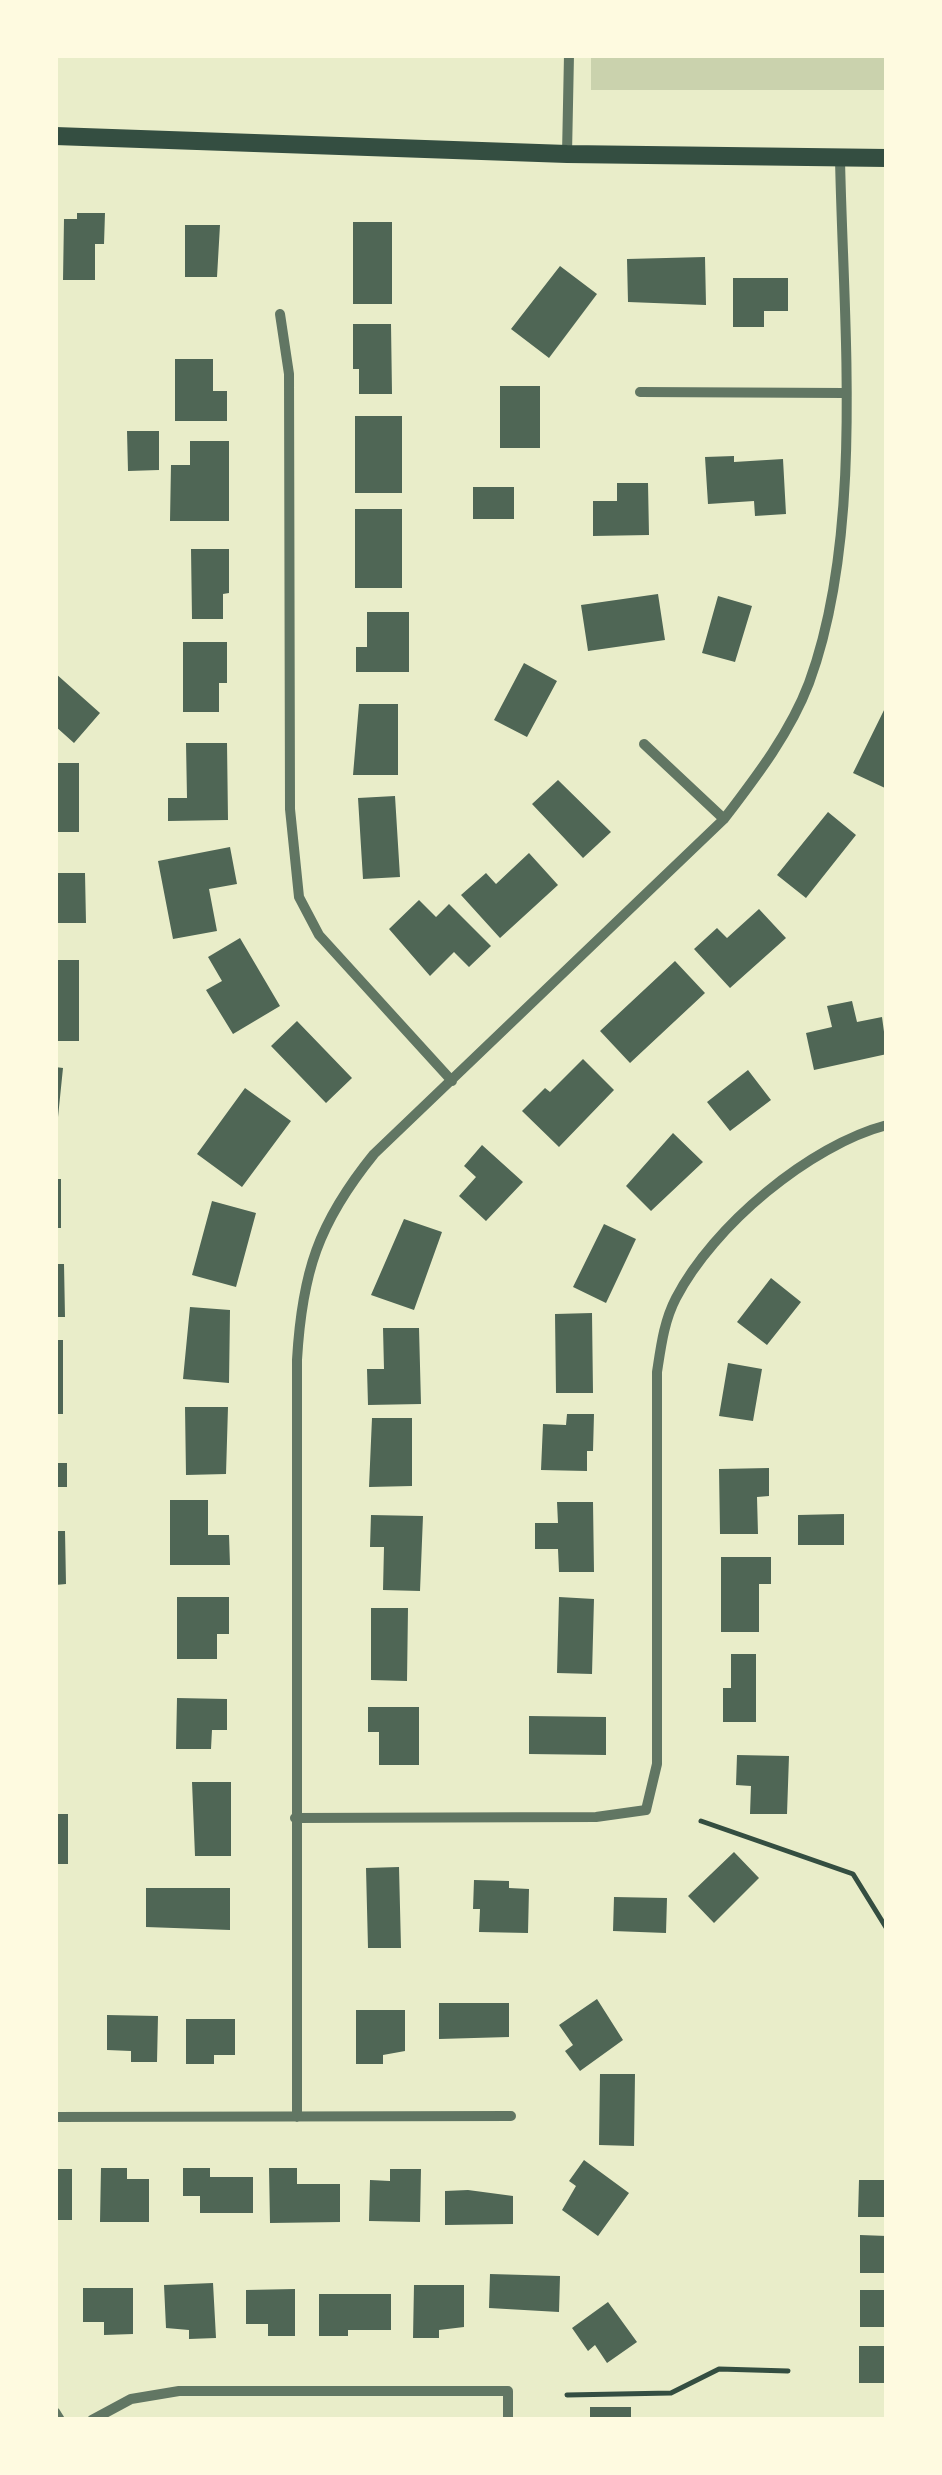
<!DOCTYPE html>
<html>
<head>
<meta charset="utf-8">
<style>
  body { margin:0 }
  #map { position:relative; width:942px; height:2475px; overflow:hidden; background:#e9edc9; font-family:Overpass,sans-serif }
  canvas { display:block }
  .frame { position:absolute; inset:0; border:58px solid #fefae0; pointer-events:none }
</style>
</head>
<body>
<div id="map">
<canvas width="942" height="2475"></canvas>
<div class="frame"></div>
</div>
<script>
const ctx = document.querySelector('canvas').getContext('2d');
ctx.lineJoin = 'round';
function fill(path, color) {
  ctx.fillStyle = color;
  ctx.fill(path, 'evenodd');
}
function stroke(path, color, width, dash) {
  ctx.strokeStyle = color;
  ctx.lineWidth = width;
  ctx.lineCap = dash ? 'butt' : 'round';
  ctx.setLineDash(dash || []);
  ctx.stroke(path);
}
const green = new Path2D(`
  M591,55H887V90H591Z`);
const building = new Path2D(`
  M77,213H105L104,244H95V280H63L64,219H77Z
  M353,222H392V304H353Z
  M185,225H220L217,277H185Z
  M705,257L706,305L628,302L627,259Z
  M560,266L597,294L549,358L511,329Z
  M733,278H788V311H764V327H733Z
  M353,324H391L392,394H359V369H353Z
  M175,359H213V391H227V421H175Z
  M500,386H540V448H500Z
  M355,416H402V493H355Z
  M127,431H159V470L128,471Z
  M190,441H229V521H170L171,465H190Z
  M734,456V462L783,459L786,514L755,516L754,501L708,504L705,457Z
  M617,483H648L649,535L593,536V501H617Z
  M473,487H514V519H473Z
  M355,509H402V588H355Z
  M191,549H229V593L223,594V619H192Z
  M658,594L665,640L588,651L581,605Z
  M718,596L752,606L735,662L702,653Z
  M367,612H409V672H356V647H367Z
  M183,642H227V683H219V712H183Z
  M524,663L557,681L527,737L494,720Z
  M55,673L100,713L74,743L55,726Z
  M359,704H398V775H353Z
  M887,704V784L885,788L853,773Z
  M186,743H227L228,820L168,821V798H187Z
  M55,763H79V832H55Z
  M558,780L611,832L583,858L532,804Z
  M395,796L400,877L363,879L358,798Z
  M828,812L856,835L806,898L777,875Z
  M230,847L237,884L209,889L217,931L173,939L158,861Z
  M529,853L558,885L500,938L461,895L486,873L496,884Z
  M55,873H85L86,923H55Z
  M419,900L436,917L449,904L491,946L469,967L454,952L430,976L389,929Z
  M759,909L786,938L730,988L694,949L717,928L727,938Z
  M240,938L280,1006L233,1034L206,990L222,981L208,957Z
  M55,960H79V1041H55Z
  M675,961L705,993L630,1063L600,1031Z
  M852,1001L857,1022L882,1017L887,1054L814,1070L806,1033L832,1027L827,1006Z
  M297,1021L352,1078L326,1103L271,1046Z
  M583,1059L614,1090L559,1147L522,1111L545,1088L550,1092Z
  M55,1067L63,1068L58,1117L55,1116Z
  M748,1070L771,1100L730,1131L707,1102Z
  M245,1088L291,1121L242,1187L197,1154Z
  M673,1133L703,1162L651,1211L626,1186Z
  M482,1145L523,1182L486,1221L459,1196L476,1177L464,1166Z
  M55,1179H61V1228H55Z
  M212,1201L256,1213L236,1287L192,1275Z
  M404,1219L442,1232L414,1310L371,1295Z
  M604,1224L636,1239L606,1303L573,1287Z
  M55,1264H64L65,1317H55Z
  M771,1278L801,1302L767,1345L737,1322Z
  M190,1307L230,1310L229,1383L183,1379Z
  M592,1313L593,1393H556L555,1314Z
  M383,1328H419L421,1404L368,1405L367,1369H384Z
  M55,1340H63V1414H55Z
  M728,1363L762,1369L753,1421L719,1416Z
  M185,1407H228L226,1474L186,1475Z
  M567,1414H594L593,1451H587V1471L541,1470L543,1424L566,1425Z
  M372,1418H412V1486L369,1487Z
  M55,1463H67V1487H55Z
  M769,1468V1496L757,1497L758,1534H720L719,1469Z
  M170,1500H208V1535H229L230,1565H170Z
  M557,1502H593L594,1572H559L558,1549H535V1523H558Z
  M844,1514V1545H798V1515Z
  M371,1515L423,1516L420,1591L383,1590L384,1547H370Z
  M55,1531H65L66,1584L55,1585Z
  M721,1557H771V1584H759V1632H721Z
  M177,1597H229V1634H217V1659H177Z
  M559,1597L594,1599L592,1674L557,1673Z
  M371,1608H408L407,1681L371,1680Z
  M731,1654H756V1722H723V1688H731Z
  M177,1698L227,1699V1730H212L211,1749H176Z
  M368,1707H419V1765H379V1732H368Z
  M529,1716L606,1717V1755L529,1754Z
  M737,1755L789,1756L787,1814H750L751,1786L736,1785Z
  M192,1782H231V1856H195Z
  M55,1814H68V1864H55Z
  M734,1852L759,1878L714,1923L688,1896Z
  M399,1867L401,1948H368L366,1868Z
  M474,1880L509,1881V1888L529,1889L528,1933L479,1932L480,1909H473Z
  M146,1888H230V1930L146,1927Z
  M614,1897L667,1898L666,1933L613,1931Z
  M597,1999L623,2040L580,2071L565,2051L573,2045L559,2025Z
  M439,2003H509V2037L439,2039Z
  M356,2010H405V2051L383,2055V2064H356Z
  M107,2015L158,2016L157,2062H131V2051L107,2050Z
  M186,2019H235V2055H214V2064H186Z
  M600,2074H635L634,2146L599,2145Z
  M584,2160L629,2193L598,2236L562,2210L576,2186L569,2181Z
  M101,2168H127V2179H149V2222H100Z
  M183,2168H210V2177H253V2213H200V2196H183Z
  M269,2168H297V2184H340V2222L270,2223Z
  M55,2169H72V2220H55Z
  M390,2169H421L420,2222L369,2221L370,2180L390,2181Z
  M859,2180H887V2217H858Z
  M468,2190L513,2196V2224L445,2225V2191Z
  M860,2235L887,2236V2273H860Z
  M490,2274L560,2276L559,2312L489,2308Z
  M213,2283L216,2338L189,2339V2330L166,2328L164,2285Z
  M414,2285H464V2327L439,2330V2338H413Z
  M83,2288H133V2334L104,2335V2322H83Z
  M295,2289V2336H268V2324H246V2290Z
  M860,2290H887V2327H860Z
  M319,2294H391V2330H348V2336H319Z
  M608,2302L637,2342L607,2363L595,2345L588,2351L572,2328Z
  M859,2346H887V2383H859Z
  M590,2407H631V2420H590Z`);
const path = new Path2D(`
  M701,1821L853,1874L887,1929
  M567,2395L671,2393L719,2369L788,2371`);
const minor = new Path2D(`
  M567,154L569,55
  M280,314L289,374L290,809L299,897L319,935L452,1081
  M640,392L844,393
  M644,744L724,819
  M295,1818L596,1817L646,1810L657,1764V1372C661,1346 664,1321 676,1298C713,1226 810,1145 887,1125
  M55,2117L511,2116
  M297,2117V1360C302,1273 318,1223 374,1154L724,819C756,777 790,733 809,683C865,531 843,320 840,158
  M55,2412L60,2420
  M92,2420L131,2399L179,2391H508V2420`);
const primary = new Path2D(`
  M55,136L567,154L887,158`);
fill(green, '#cad2ad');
fill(building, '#4f6655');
stroke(path, '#344e41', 5);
stroke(minor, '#617663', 10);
stroke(primary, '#344e41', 18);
</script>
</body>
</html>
